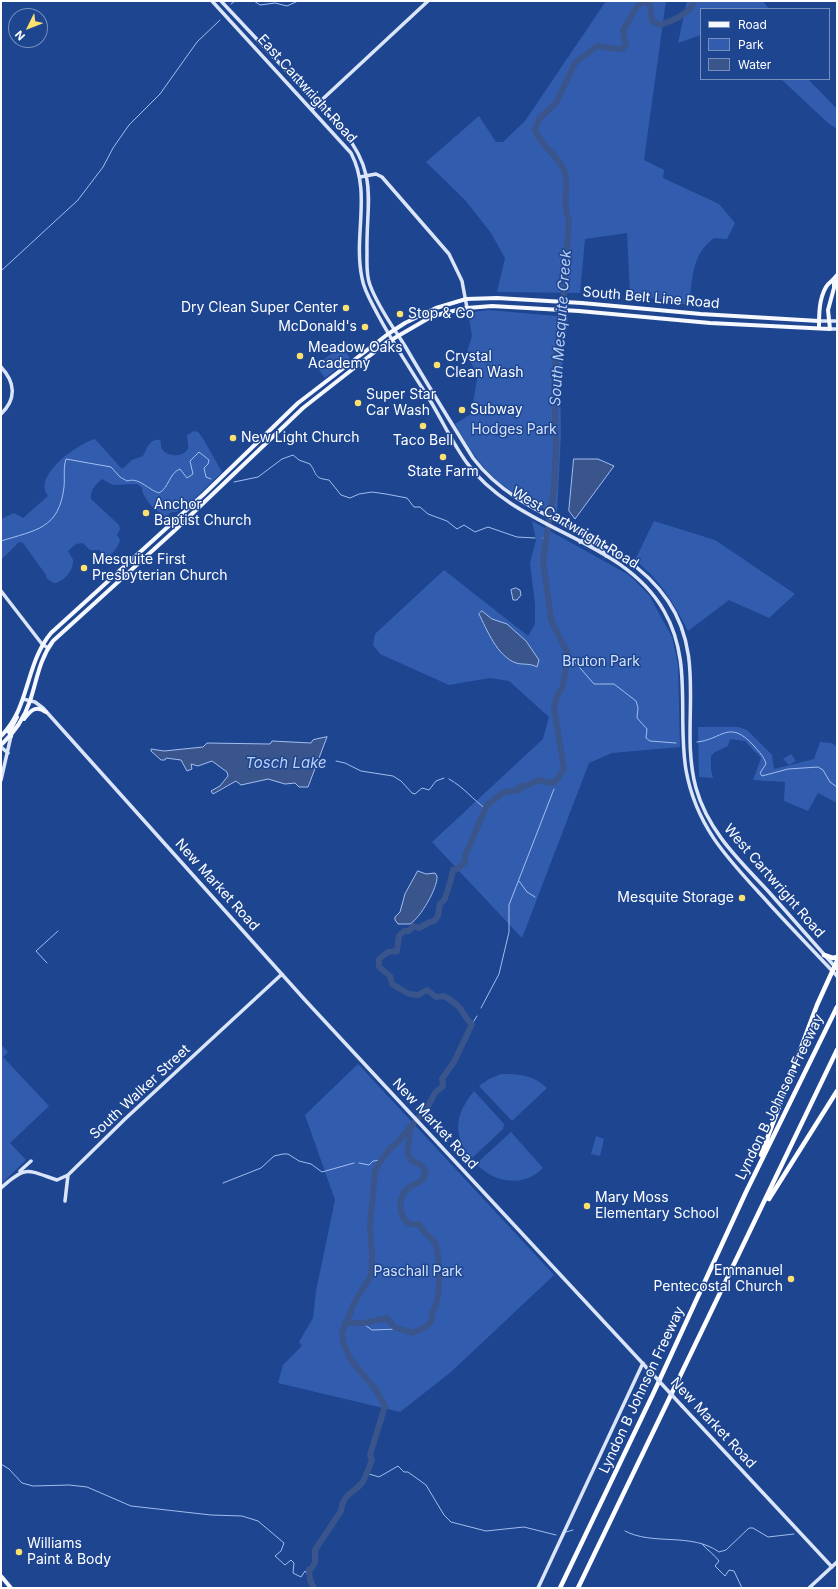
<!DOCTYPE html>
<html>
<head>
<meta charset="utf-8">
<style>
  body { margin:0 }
  #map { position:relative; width:838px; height:1589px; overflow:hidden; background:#1e4590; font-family:Inter,sans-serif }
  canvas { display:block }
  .frame { position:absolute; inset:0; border:2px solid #fff; pointer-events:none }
  .legend { position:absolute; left:700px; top:8px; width:130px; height:72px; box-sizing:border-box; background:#1e4590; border:1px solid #788fbc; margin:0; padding:5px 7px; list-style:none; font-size:12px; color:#fff }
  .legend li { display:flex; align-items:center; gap:8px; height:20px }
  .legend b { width:20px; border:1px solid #788fbc }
  .north { position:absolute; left:8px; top:8px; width:40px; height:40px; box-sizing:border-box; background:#1e4590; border:1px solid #788fbc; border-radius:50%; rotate:227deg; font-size:11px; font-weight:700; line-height:16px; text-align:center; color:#fff }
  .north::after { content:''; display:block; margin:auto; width:14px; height:18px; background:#fce16e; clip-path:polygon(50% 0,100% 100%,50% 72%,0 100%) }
</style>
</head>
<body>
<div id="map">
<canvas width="838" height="1589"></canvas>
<div class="frame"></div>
<ul class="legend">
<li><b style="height:5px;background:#f5f8ff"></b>Road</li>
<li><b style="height:11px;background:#325dae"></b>Park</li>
<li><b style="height:11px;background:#39558c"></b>Water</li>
</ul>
<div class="north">N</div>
</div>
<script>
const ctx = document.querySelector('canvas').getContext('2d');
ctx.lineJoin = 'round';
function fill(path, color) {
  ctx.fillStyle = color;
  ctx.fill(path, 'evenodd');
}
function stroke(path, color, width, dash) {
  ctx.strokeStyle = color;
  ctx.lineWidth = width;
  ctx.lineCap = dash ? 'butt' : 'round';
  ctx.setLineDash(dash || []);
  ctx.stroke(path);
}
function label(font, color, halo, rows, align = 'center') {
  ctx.font = font + ' Inter,sans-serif';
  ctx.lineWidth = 3;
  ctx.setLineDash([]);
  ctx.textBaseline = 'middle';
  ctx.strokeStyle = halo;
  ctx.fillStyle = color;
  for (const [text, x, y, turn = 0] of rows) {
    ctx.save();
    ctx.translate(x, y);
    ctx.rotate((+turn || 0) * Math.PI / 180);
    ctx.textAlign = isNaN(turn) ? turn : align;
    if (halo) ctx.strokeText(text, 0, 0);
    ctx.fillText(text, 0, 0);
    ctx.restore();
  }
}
const green = new Path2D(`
  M606,1H666L644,160L664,170L663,178L719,204L735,223L727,239L714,238C691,255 693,278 689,305L630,294L627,233L585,239L580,293L497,292L505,258L491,233L465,200L426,162L479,116L496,142H503L525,121Z
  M687,1H763L769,9H701V35L678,43Z
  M781,79H808L837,109V129L828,123Z
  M488,310L568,317L560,383L561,434L557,515C538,506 517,497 500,483C481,468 467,445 455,424L471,414L478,374L466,355L472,336L468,313Z
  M341,346L350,358L325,378L316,366Z
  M194,431L198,432L202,437L222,472L188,505L181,507L177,512H172L166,516C156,512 142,498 142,488L137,484L113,485L102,479C96,484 90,490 91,499L119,525L120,529L117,535L120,540C119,547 109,559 101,559L100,550H90L83,543L76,544L68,551C69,554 72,557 73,560C74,570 64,582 54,583L47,579L46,575L23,543L19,542L1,560V519L14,513L23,518L48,496C32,476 77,444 95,439L122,469L132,460L143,456C147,448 150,438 160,440C162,443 160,447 162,449C167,457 184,458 188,448C189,444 187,440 187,435Z
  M532,521L629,575L649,595L672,637L678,664L680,747L612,753L589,763L522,938L432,842L543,739L549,717L509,681L490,678L449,685L380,654L373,645L375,634L444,570L528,636L535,624V604L530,563L536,540Z
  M654,521L715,540L795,594L769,618L729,600L688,631C674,603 660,580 635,560Z
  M698,727H738L747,730L772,755L774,769L814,759L820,742L832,743L837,747V803L818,793L808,811L784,801L785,782L753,780L761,758L745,741L730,739L728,746L715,752L711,756V770L713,778L699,777Z
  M791,754L796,761L789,765L783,759Z
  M1,1044L8,1052L3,1057L49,1106L10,1143L26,1160L1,1184Z
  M358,1064L554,1275L451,1372L400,1412L278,1383L283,1365L302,1346L299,1342L313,1318L316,1291L335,1200L305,1115Z
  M501,1074C520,1074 533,1075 547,1088L512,1121L479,1086L489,1079Z
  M474,1091L504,1124L503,1129L471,1159C452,1133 455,1115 474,1091Z
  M511,1132L543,1168C523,1188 495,1183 476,1164Z
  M596,1136L604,1139L600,1156L591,1154Z`);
const water = new Path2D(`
  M574,459H598L614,466L575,519L569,511Z
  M516,588L520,590L521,595L517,600H513L511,590Z
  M482,611L492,619L507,624L526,641L539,660L537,667C530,663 523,665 516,663C497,656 487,630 479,614Z
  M327,737L308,787H299L295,783L285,784L268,779L241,785L236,781L213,794L211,791L220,786L228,776L227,772L212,761L198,766L191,764L192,769L187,771L181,760L166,758L165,760H161L151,751V749L164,751L203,747L207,743L270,744L272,741L311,743L313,740Z
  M418,871L426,874L435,873L437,876C438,888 420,918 410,924H398L395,920V917L400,912L405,894Z`);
const stream = new Path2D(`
  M254,1L260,5L275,3L287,6L298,1
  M231,4L235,1
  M1,271L78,200L103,167L113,148L129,125L160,94L197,42L220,20
  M234,482L258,477L282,459L293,455L299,460L310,464C318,475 313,478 329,480L341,495L350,498L359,494L372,492L386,494L407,498L414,507H420L428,514L447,521L457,529L464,525L475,532L488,527L517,537L535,538
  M543,538L547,537
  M1,541C36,530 59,529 64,487C65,477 63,469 66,459L111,467L120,477L127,481C139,477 147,489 159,493C169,488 169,473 180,469L187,478L193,474L190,461L199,452L209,460L208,464L204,468L206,477L211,479
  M568,654L594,684H614L636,701L638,708L637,718L647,729L646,738L650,741L676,743
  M697,742C722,740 729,718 754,746C759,752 764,756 766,764L760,773L762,776L788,769L818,767L823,770L830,782L837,787
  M336,761L345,763L361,771L393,776L401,781L412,793L415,794L422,788L429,790L436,781L444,778
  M449,779C465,788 472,799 486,809
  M554,784L555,782
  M519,881L527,892L535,897
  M47,963L36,951L58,931
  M481,1008L499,974L509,932V905L554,789
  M472,1024L477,1016
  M359,1163L369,1165L373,1161L382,1160
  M223,1183L261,1168L274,1156L283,1154H288L299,1161L311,1164L322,1172L354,1163
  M362,1323L372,1330L399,1329
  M1,1464L9,1469L22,1483L33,1486L69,1485L87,1487L131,1506L211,1515L242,1516L258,1521L284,1543L281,1551L275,1556L285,1565L291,1560L294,1563L293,1573L301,1577L305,1571L309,1576
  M366,1473L379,1477L398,1466L404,1472H408L426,1485L444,1515L451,1522L486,1531L524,1527L556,1535
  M625,1531C653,1546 691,1532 719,1552L726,1550L749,1528H753L768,1537L794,1534
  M566,1532L573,1530
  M702,1544C707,1550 715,1555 719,1561L715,1566L725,1576L729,1570L734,1571L742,1588`);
const river = new Path2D(`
  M345,1323H364L387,1318L394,1327L412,1333L426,1327L432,1320V1312C442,1301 440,1257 435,1242L426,1234L419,1224C413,1225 409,1225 405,1220C398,1210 399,1196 408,1188C415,1182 422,1185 426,1172L420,1164C400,1160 410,1142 411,1126
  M314,1588L310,1580L309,1569L312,1568L315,1562V1550L341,1511C343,1493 353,1494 362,1483C366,1477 369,1467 372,1460L370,1455L385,1406L376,1390L350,1359L344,1344L342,1333L355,1301L371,1276L372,1254L370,1226L375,1172C378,1162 386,1156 391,1147L394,1146L427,1108L435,1093L443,1086L442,1079L454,1062L472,1024C466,1019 464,1014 460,1008C456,1003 449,999 444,996L436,997L427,990L418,995L409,994L392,984L390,976L379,967V959L388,952L397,951L399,936L404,931H409L413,926L419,928L430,922L434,921L438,916L440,904L445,899V897C447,895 452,875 453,870L457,869L465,862V856L487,805L504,792L520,790V786H526L538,780L551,783L555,782L564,769L554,708L557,696L563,686L568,654L551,620L543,560L554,489L556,446L554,383L556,356L562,322L569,220C561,203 570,183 564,170C557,155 542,147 535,130L539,119L556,103L575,63L597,46L617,49H622L626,44L623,30C630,21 632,10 641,3L647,2L650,5L652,21L660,25C670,22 692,13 694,1`);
const secondary = new Path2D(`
  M212,1L351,153C372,193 353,235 362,278C364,291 372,303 378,315C394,345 413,373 431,402C443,422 453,444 467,463C517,532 622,537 664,611C693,661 677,716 686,770C696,826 727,858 764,898C788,925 813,950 837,976
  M221,1L343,131C379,175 366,201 367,252C367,263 366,275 370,285C378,307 393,327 405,346C427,384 450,421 473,458C523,525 621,531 668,601C708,660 679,726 696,788C708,831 739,860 768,891C791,917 814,943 837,969
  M312,109L428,1
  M360,177L376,174L382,177L449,254L462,281L467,308
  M819,321H837
  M830,329H837
  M1,367C15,382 17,399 1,414
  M580,542L583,540L592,544L599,542
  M599,542V546L606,556
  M1,591L42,644L48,648
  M23,699L35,702L43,708L305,1000L647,1368
  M1,747L8,753
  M1,780L11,736
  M20,1171L31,1161
  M1,1188C26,1165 27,1170 57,1180L68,1175L125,1119L282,974
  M65,1201L68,1175
  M682,1406L832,1567
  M538,1588L643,1363
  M809,1588L837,1562`);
const primary = new Path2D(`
  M819,328C819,314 819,299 826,287C829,282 834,280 837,275
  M24,719C31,710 36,705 46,712
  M1,736C30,708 25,664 51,633L204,494L298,403L388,334L405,323L436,308L466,299L497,298L582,303L701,314L819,321
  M11,736L9,732L17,717
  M1,745C14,733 24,719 30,701C37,680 39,660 53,641L173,532L303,408L386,343L429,318L444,313L467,308L492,306L579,311L710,323L830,329L828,310L834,288V280
  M1,1576L11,1588`);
const highway = new Path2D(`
  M824,955L833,958L837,957
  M761,1155L817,1005L837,961
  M769,1199L837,1091
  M560,1588L654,1392L746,1192L837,1007
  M578,1588C664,1408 751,1230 837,1050`);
const secondaryBridge = new Path2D(`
  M647,1368L682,1406`);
const markers = [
  [346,308,4,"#fce16e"],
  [400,314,4,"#fce16e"],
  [365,327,4,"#fce16e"],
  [300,356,4,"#fce16e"],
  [437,365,4,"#fce16e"],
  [358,403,4,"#fce16e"],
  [462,410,4,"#fce16e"],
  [423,426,4,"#fce16e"],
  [233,438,4,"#fce16e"],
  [443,457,4,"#fce16e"],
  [146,513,4,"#fce16e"],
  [84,568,4,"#fce16e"],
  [742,898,4,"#fce16e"],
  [587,1206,4,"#fce16e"],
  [791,1279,4,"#fce16e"],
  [19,1552,4,"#fce16e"]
];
const streetNames = [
  ["East Cartwright Road",307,89,48],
  ["South Belt Line Road",651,298,5],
  ["West Cartwright Road",575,528,31],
  ["West Cartwright Road",774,881,49],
  ["New Market Road",217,885,48],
  ["South Walker Street",140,1092,-43],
  ["Lyndon B Johnson Freeway",780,1097,-64],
  ["New Market Road",435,1124,47],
  ["Lyndon B Johnson Freeway",642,1390,-65],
  ["New Market Road",713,1423,47]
];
const poiNames = [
  ["Dry Clean Super Center",338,308,"right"],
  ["Stop & Go",408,314],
  ["McDonald's",357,327,"right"],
  ["Meadow Oaks",308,348],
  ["Academy",308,364],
  ["Crystal",445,357],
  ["Clean Wash",445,373],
  ["Super Star",366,395],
  ["Car Wash",366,411],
  ["Subway",470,410],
  ["New Light Church",241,438],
  ["Taco Bell",423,441,"center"],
  ["State Farm",443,472,"center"],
  ["Anchor",154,505],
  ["Baptist Church",154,521],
  ["Mesquite First",92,560],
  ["Presbyterian Church",92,576],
  ["Mesquite Storage",734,898,"right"],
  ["Mary Moss",595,1198],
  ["Elementary School",595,1214],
  ["Emmanuel",783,1271,"right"],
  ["Pentecostal Church",783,1287,"right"],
  ["Williams",27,1544],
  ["Paint & Body",27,1560]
];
const parkNames = [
  ["Hodges Park",514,430],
  ["Bruton Park",601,662],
  ["Paschall Park",418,1272]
];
const waterNames = [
  ["South Mesquite Creek",561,328,-86],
  ["Tosch Lake",286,763]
];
fill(green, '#325dae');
fill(water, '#39558c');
stroke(water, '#a2beef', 1);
stroke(stream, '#a2beef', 1);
stroke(river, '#39558c', 6);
stroke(secondary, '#dbe5fa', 3.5);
stroke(primary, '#f5f8ff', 4);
stroke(highway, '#fff', 4.5);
stroke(secondaryBridge, '#dbe5fa', 3.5);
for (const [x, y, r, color] of markers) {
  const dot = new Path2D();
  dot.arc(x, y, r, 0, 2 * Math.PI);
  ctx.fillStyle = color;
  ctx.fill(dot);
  stroke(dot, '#1e4590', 1.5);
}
label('14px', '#fff', '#1e4590', streetNames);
label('14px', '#fff', '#1e4590', poiNames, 'left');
label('14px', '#d4e1fa', '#1e4590', parkNames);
label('italic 15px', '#bacff4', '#1e4590', waterNames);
</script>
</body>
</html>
